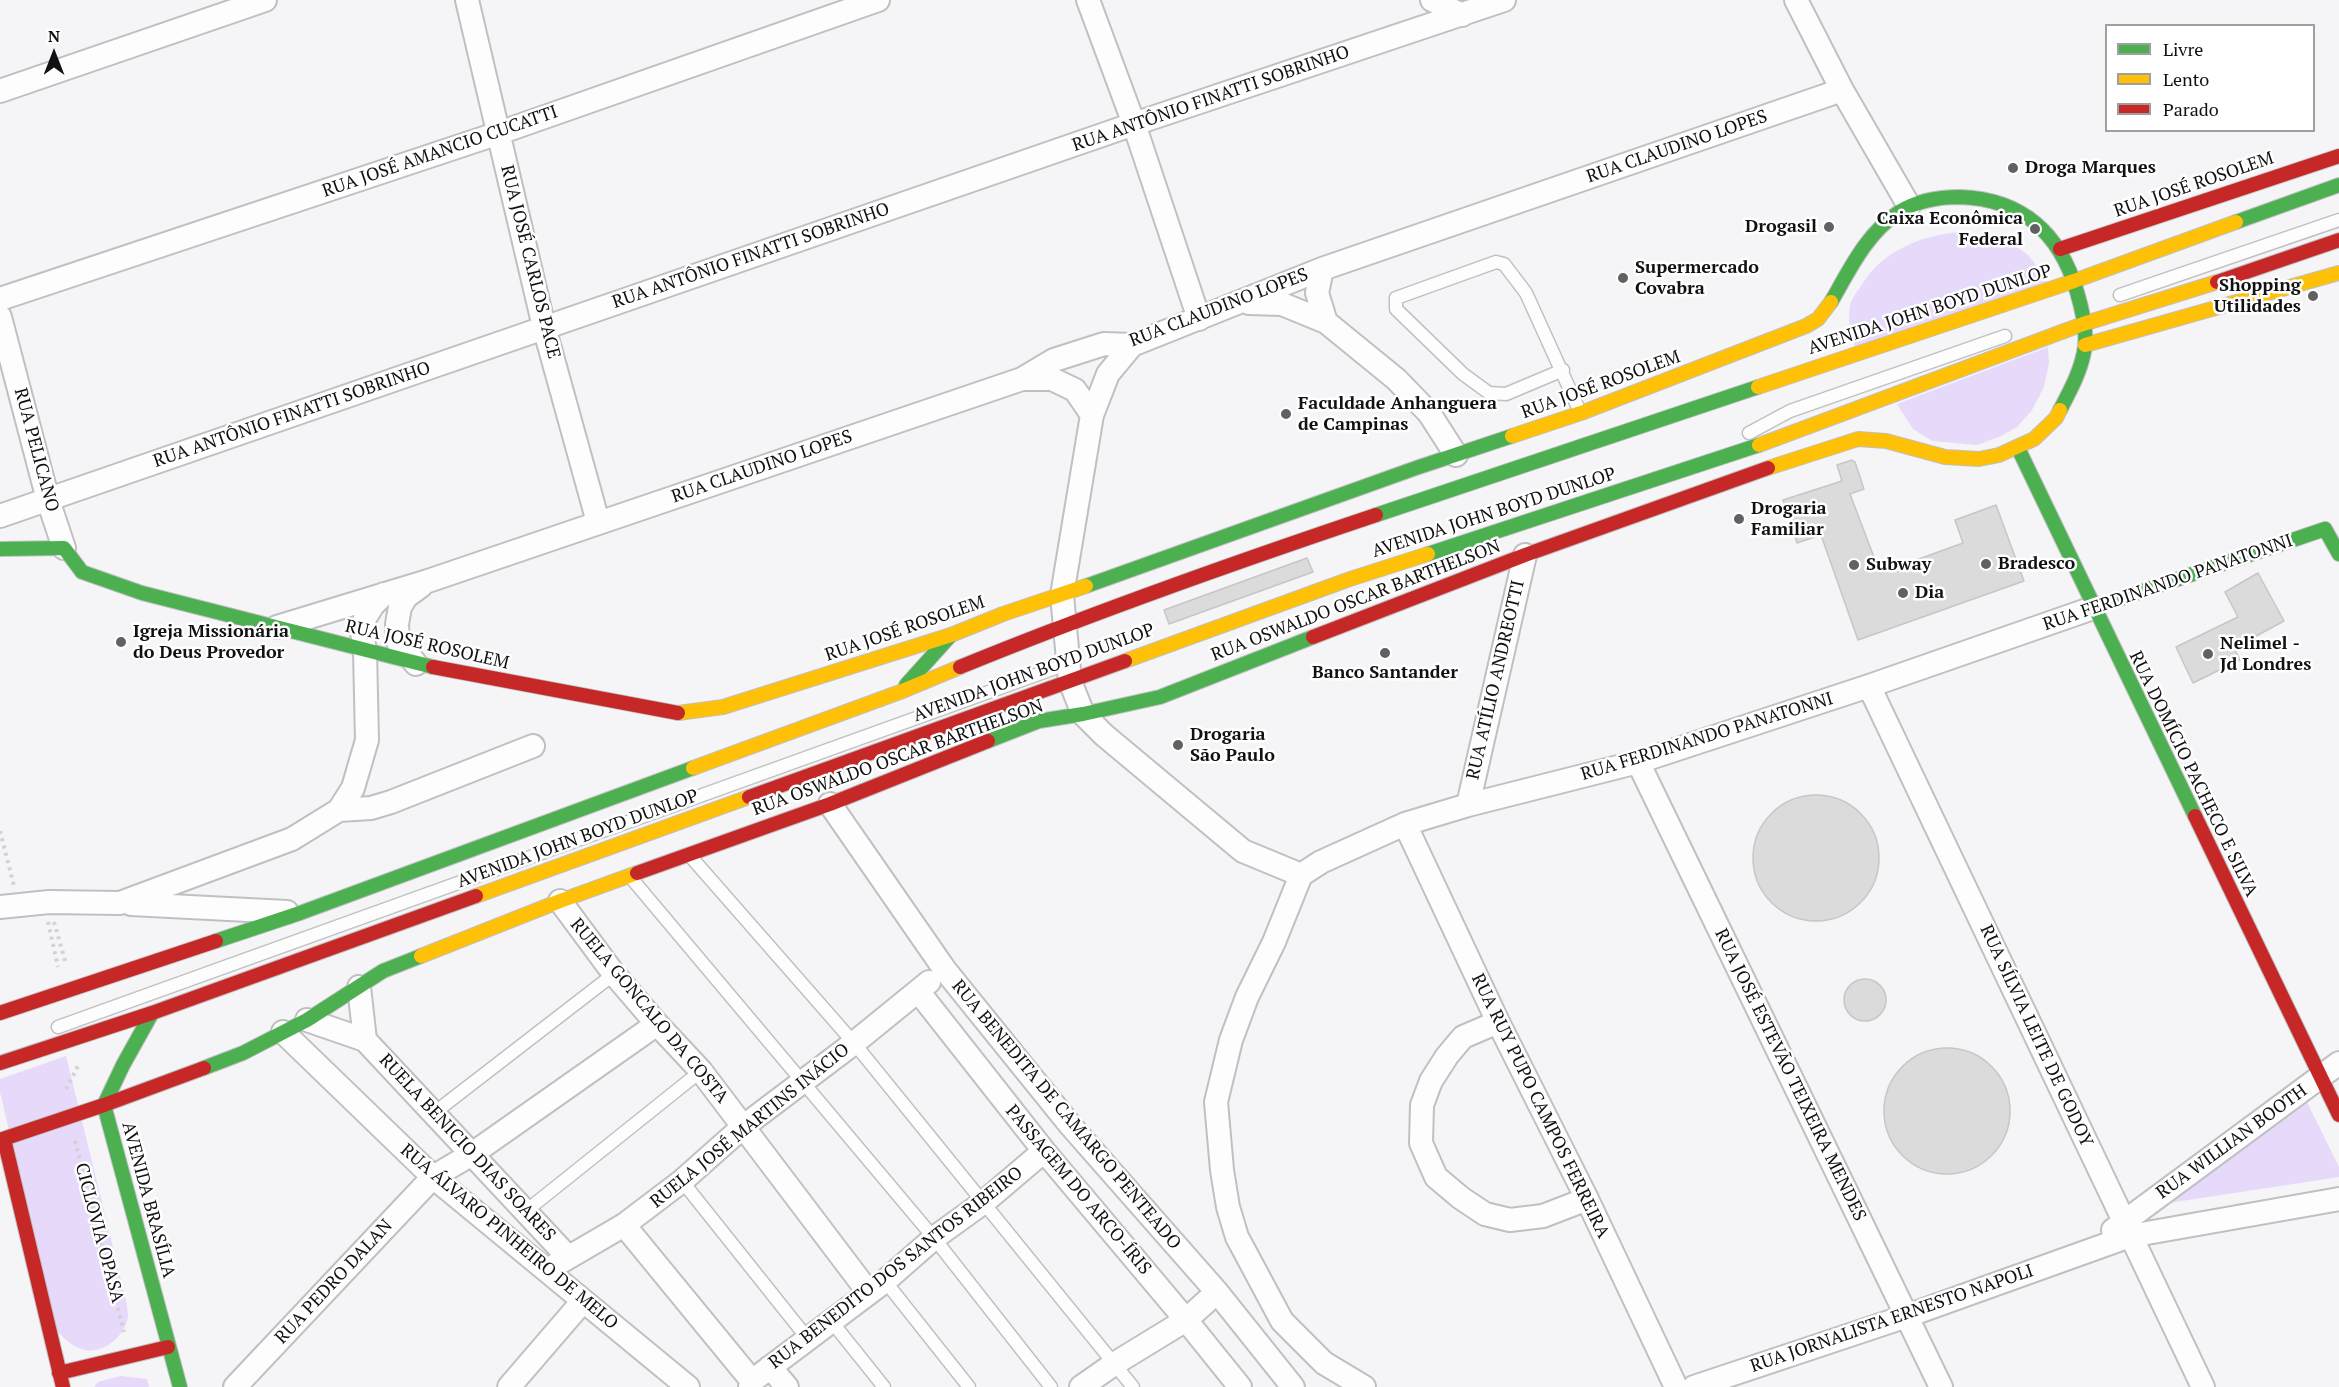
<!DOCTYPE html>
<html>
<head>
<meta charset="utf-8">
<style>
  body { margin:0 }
  #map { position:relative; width:2339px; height:1387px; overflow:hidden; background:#f5f4f7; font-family:"PT Serif",serif }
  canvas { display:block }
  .legend { position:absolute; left:2105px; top:24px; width:210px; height:108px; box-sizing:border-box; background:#fff; border:2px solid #a09fa0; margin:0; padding:8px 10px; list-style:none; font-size:18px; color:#111012 }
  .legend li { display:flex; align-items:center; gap:12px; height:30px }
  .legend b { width:30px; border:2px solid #a09fa0 }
  .north { position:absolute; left:24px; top:24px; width:60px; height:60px; -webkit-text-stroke:4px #fff; paint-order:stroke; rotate:0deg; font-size:16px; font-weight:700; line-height:24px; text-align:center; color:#111012 }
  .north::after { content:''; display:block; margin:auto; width:21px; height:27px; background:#111012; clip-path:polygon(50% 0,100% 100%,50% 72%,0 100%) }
</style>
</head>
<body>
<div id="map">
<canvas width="2339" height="1387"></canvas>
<ul class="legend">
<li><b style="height:8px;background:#4caf50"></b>Livre</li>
<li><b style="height:8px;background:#ffc107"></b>Lento</li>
<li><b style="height:8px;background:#c62828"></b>Parado</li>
</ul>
<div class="north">N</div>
</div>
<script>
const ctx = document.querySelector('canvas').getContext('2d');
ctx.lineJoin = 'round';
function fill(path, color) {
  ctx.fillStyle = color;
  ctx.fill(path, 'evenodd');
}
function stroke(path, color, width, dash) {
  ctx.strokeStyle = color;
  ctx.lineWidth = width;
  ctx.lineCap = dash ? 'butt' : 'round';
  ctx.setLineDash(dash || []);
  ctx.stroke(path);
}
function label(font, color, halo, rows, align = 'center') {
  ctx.font = font + ' "PT Serif",serif';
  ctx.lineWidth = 5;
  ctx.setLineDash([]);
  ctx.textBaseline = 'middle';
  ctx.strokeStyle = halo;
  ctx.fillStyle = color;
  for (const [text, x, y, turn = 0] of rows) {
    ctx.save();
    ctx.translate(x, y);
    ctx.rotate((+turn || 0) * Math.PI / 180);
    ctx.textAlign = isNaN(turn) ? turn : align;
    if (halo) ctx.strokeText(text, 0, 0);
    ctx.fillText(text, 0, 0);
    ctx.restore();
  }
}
const green = new Path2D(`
  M1958,232C1981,235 2011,239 2029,256C2036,264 2042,275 2048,283L1856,351C1852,336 1847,322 1850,306C1851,299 1857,292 1861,286C1882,251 1920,236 1958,232Z
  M2048,347L2049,363L2044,387L2032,410L2017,427L1999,437L1977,445L1932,441L1913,429L1897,404Z
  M66,1056L122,1284C124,1294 128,1306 128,1316C126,1335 104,1354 85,1350C72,1347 64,1338 55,1329L0,1092V1079Z
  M2306,1100L2339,1167V1177L2162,1204Z
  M121,1376L147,1379L149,1387H94L98,1382Z`);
const building = new Path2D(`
  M1852,460L1855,462L1864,489L1850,494L1880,573L1963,543L1955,520L1996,505L2024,581L1858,640L1821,535L1797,543L1783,500L1842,481L1837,465Z
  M1307,558L1313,572L1169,624L1164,610Z
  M2258,573L2284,621L2234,648L2240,660L2193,683L2176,647L2238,617L2225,592Z
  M1753 858a63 63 0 1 1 126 0a63 63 0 1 1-126 0Z
  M1844 1000a21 21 0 1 1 42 0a21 21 0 1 1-42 0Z
  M1884 1111a63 63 0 1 1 126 0a63 63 0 1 1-126 0Z`);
const path = new Path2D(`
  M0,831L14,886
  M48,922L58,967
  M54,922L66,964
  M66,1089L78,1066
  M75,1141L124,1332`);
const lane = new Path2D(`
  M2120,295L2339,220
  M1563,370L1506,394L1489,393L1463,374L1396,309V298L1496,262L1504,264L1526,293L1580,412
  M1749,433L1790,411L2005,336
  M691,857L854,1043L1133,1387
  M632,879L934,1238L1051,1387
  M58,1027L1072,662
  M434,1113L614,974
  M682,1181L808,1339
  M526,1211L701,1071
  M885,1281L969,1387
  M832,1322L884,1387`);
const street = new Path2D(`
  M467,0L544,327L598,522
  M1088,0L1134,124L1199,319
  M1432,0L1462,15
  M1796,0L1842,90L1909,206
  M0,91L265,0
  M1322,269L1317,293L1326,322
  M0,299L499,133L878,0
  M1249,303L1282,304L1326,322L1396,379L1429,413L1456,455
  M0,317L48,500L64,548
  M1132,345L1108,374L1092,415L1062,595L1070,681L1083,714L1104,735L1243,851L1301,875
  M1022,379H1052L1075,390L1092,415
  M0,516L1134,124L1504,0
  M277,627L428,581L1022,379L1054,360L1104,344L1132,345L1322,269L1842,90
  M416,664L398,642L397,624L400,607L406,597L421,586
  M1869,686L2203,1387
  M1638,762L1941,1387
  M830,804L945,970L1071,1126L1217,1292L1293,1387
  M1468,805L1525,555
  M339,810L371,808L391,802L533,746
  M1405,824L1498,1022L1587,1199L1676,1387
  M560,901L614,974L657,1024L701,1071L869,1293
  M131,904L287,912
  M0,907L49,902L120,903L292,839L339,810L353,788L367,740L365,651L362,632L365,618L373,605L384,594
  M359,987L365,1040
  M918,991L1044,1151L1186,1320L1240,1387
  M307,1020L365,1040L568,1257
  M1498,1022L1463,1037L1447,1056L1431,1081L1422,1105L1421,1143L1436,1177L1461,1198L1485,1214L1510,1220L1543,1216L1587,1199
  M283,1032L433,1177L688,1387
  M624,1225L752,1381
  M2113,1230L2339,1063
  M547,1270L624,1225L682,1181L744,1126L854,1043L929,982
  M770,1367L787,1387
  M235,1387L433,1177L472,1154L657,1024
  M509,1387L583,1301
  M750,1387L752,1381L885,1281L934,1238L984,1202L1044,1151
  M1081,1387L1114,1364L1186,1320L1217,1292
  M1364,1387L1324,1363L1282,1321L1237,1237L1228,1207L1222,1170L1216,1102L1231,1040L1247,997L1274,942L1301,875L1321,862L1405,824L1468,805L1638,762L1869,686L2093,608
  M1694,1387L1907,1316L2130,1236L2339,1199`);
const fast = new Path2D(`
  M2236,222L2339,185
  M1831,302C1850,269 1866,234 1899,212C1918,200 1938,197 1960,197C2022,199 2060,233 2077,292C2082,309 2087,329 2085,346C2082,369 2071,389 2060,410
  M2018,448L2195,816
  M1376,515L1758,387
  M0,549L64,548L82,572L142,593L433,667
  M1428,554L1759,445
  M1086,586L1416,468L1512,436
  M2093,608L2325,529L2339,554
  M906,685L951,635
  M988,741L1039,721L1083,714L1160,697L1313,637
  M216,941L300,913L693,768
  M204,1068L243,1053L307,1020L383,971L421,956
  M104,1105L180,1387
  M104,1105L123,1065L152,1013`);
const slow = new Path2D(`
  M2085,345L2339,273
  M1758,387L2074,281L2236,222
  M1512,436L1581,413L1806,326L1818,319L1831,302
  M1759,445L2083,324L2217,282
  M1768,468L1858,439L1886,441L1945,457L1979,459L1999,455L2034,439L2056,418L2060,410
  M1125,661L1350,579L1428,554
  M678,713L723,707L951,635L1003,614L1086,586
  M693,768L900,692L960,667
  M476,896L749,797
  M421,956L560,901L637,873`);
const jam = new Path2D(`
  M2060,249L2339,156
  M2217,282L2339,240
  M1313,637L1525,555L1768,468
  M433,667L678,713
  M960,667C1097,611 1236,562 1376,515
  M749,797L1125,661
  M2195,816L2339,1115
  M637,873L830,804L988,741
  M0,1013L216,941
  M0,1063L152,1013L476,896
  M4,1139L63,1387
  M0,1140L104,1105L204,1068
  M59,1373L168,1347`);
const markers = [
  [2013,168,6,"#616062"],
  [1829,227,6,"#616062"],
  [2035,229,6,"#616062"],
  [1623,278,6,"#616062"],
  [2313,296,6,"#616062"],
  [1286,414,6,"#616062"],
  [1739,519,6,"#616062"],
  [1986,564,6,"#616062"],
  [1854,565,6,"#616062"],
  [1903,593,6,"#616062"],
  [121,642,6,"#616062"],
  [1385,653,6,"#616062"],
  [2208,654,6,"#616062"],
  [1178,745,6,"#616062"]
];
const streetNames = [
  ["RUA ANTÔNIO FINATTI SOBRINHO",1211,99,-19],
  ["RUA CLAUDINO LOPES",1677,147,-19],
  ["RUA JOSÉ AMANCIO CUCATTI",440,152,-19],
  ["RUA JOSÉ ROSOLEM",2194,185,-19],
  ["RUA ANTÔNIO FINATTI SOBRINHO",751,256,-19],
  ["RUA JOSÉ CARLOS PACE",530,262,76],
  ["RUA CLAUDINO LOPES",1219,308,-21],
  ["AVENIDA JOHN BOYD DUNLOP",1930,310,-18],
  ["RUA JOSÉ ROSOLEM",1601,385,-20],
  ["RUA ANTÔNIO FINATTI SOBRINHO",292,415,-19],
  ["RUA PELICANO",36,450,75],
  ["RUA CLAUDINO LOPES",762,467,-19],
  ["AVENIDA JOHN BOYD DUNLOP",1494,513,-18],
  ["RUA FERDINANDO PANATONNI",2168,583,-19],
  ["RUA OSWALDO OSCAR BARTHELSON",1356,601,-21],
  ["RUA JOSÉ ROSOLEM",905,629,-19],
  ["RUA JOSÉ ROSOLEM",427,645,13],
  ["AVENIDA JOHN BOYD DUNLOP",1034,673,-20],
  ["RUA ATÍLIO ANDREOTTI",1496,680,-77],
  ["RUA FERDINANDO PANATONNI",1707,737,-17],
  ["RUA OSWALDO OSCAR BARTHELSON",898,758,-20],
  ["RUA DOMÍCIO PACHECO E SILVA",2193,774,64],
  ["AVENIDA JOHN BOYD DUNLOP",578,839,-20],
  ["RUELA GONCALO DA COSTA",649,1011,50],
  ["RUA SÍLVIA LEITE DE GODOY",2036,1036,65],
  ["RUA JOSÉ ESTEVÃO TEIXEIRA MENDES",1790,1075,64],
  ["RUA RUY PUPO CAMPOS FERREIRA",1540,1106,64],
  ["RUA BENEDITA DE CAMARGO PENTEADO",1066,1115,50],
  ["RUELA JOSÉ MARTINS INÁCIO",750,1126,-39],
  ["RUA WILLIAN BOOTH",2232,1142,-36],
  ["RUELA BENICIO DIAS SOARES",467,1148,47],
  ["PASSAGEM DO ARCO-ÍRIS",1078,1190,50],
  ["AVENIDA BRASÍLIA",148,1200,75],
  ["CICLOVIA OPASA",99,1233,75],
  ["RUA ÁLVARO PINHEIRO DE MELO",509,1237,40],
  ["RUA BENEDITO DOS SANTOS RIBEIRO",896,1268,-38],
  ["RUA PEDRO DALAN",334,1282,-47],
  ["RUA JORNALISTA ERNESTO NAPOLI",1892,1319,-19]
];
const poiNames = [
  ["Droga Marques",2025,168],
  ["Caixa Econômica",2023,219,"right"],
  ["Federal",2023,240,"right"],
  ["Drogasil",1817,227,"right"],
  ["Supermercado",1635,268],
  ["Covabra",1635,289],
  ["Shopping",2301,286,"right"],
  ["Utilidades",2301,307,"right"],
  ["Faculdade Anhanguera",1298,404],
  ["de Campinas",1298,425],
  ["Drogaria",1751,509],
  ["Familiar",1751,530],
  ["Bradesco",1998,564],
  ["Subway",1866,565],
  ["Dia",1915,593],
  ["Igreja Missionária",133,632],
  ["do Deus Provedor",133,653],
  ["Nelimel -",2220,644],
  ["Jd Londres",2220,665],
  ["Banco Santander",1385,673,"center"],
  ["Drogaria",1190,735],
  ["São Paulo",1190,756]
];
fill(green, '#e6d9fa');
fill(building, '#dbdbdc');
stroke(building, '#c5c6c6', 1.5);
stroke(lane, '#c0c0c2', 15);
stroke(street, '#c0c0c2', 26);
stroke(fast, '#c0c0c2', 16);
stroke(slow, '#c0c0c2', 16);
stroke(jam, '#c0c0c2', 16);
stroke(path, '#d3d2d3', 4, [3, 4.5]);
stroke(lane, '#fefdfe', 12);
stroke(street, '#fefdfe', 22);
stroke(fast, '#4caf50', 14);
stroke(slow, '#ffc107', 14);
stroke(jam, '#c62828', 14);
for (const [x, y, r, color] of markers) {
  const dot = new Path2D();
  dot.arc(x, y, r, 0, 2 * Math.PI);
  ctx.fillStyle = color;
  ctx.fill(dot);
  stroke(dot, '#fff', 2);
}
label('18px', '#111012', '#fff', streetNames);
label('bold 18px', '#111012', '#fff', poiNames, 'left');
</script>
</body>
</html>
